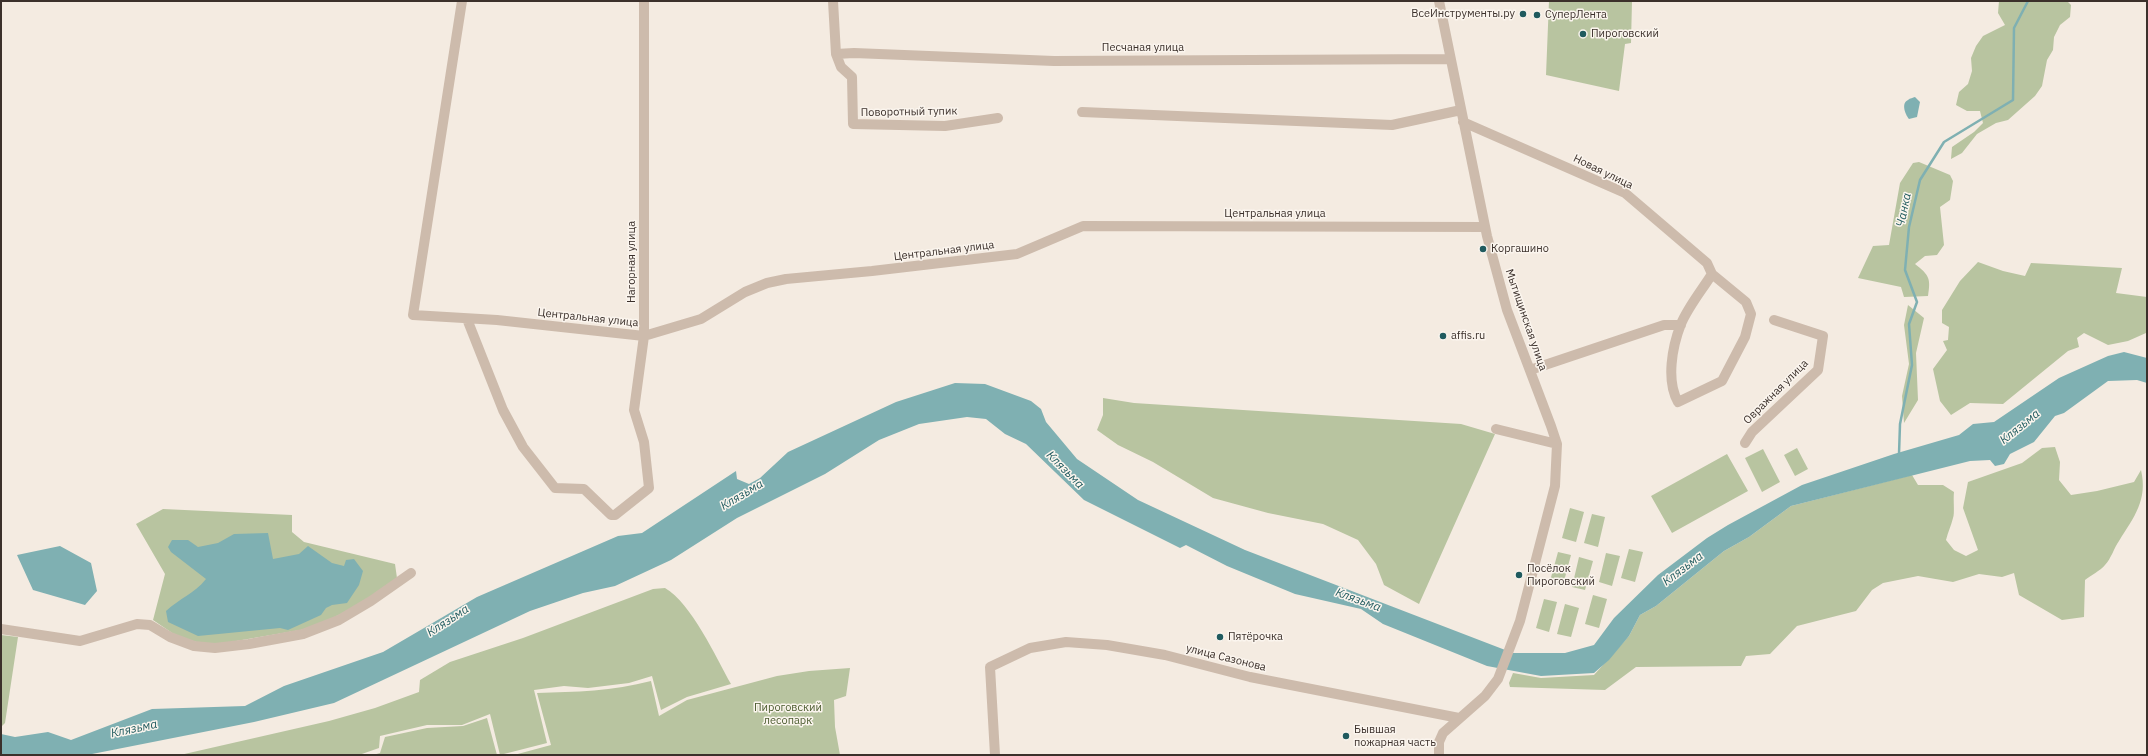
<!DOCTYPE html>
<html>
<head>
<meta charset="utf-8">
<style>
  body { margin:0 }
  #map { position:relative; width:2148px; height:756px; overflow:hidden; background:#f4ebe1; font-family:"IBM Plex Sans",sans-serif }
  canvas { display:block }
  .frame { position:absolute; inset:0; border:2px solid #3b302b; pointer-events:none }
</style>
</head>
<body>
<div id="map">
<canvas width="2148" height="756"></canvas>
<div class="frame"></div>
</div>
<script>
const ctx = document.querySelector('canvas').getContext('2d');
ctx.lineJoin = 'round';
function fill(path, color) {
  ctx.fillStyle = color;
  ctx.fill(path, 'evenodd');
}
function stroke(path, color, width, dash) {
  ctx.strokeStyle = color;
  ctx.lineWidth = width;
  ctx.lineCap = dash ? 'butt' : 'round';
  ctx.setLineDash(dash || []);
  ctx.stroke(path);
}
function label(font, color, halo, rows, align = 'center') {
  ctx.font = font + ' "IBM Plex Sans",sans-serif';
  ctx.lineWidth = 3;
  ctx.setLineDash([]);
  ctx.textBaseline = 'middle';
  ctx.strokeStyle = halo;
  ctx.fillStyle = color;
  for (const [text, x, y, turn = 0] of rows) {
    ctx.save();
    ctx.translate(x, y);
    ctx.rotate((+turn || 0) * Math.PI / 180);
    ctx.textAlign = isNaN(turn) ? turn : align;
    if (halo) ctx.strokeText(text, 0, 0);
    ctx.fillText(text, 0, 0);
    ctx.restore();
  }
}
const green = new Path2D(`
  M1549,1H1632L1631,43L1625,44L1619,91L1546,75Z
  M1999,1H2067L2071,5L2070,17L2060,25L2054,37L2053,50L2047,60L2042,86L2035,96L2008,120L1996,123L1977,134L1962,153L1951,159L1952,147L1974,132L1983,123L1980,111H1967L1956,105L1959,92L1968,84L1972,71L1971,58L1976,46L1983,36L2005,25L1998,13Z
  M1919,162L1950,175L1953,181L1950,200L1940,207L1944,245L1937,255L1925,256L1915,264C1929,275 1931,278 1928,296L1904,297L1901,287L1858,278L1873,246L1889,245L1900,183L1913,163Z
  M1978,262L2003,271L2025,276L2031,263L2122,268L2116,293L2147,297L2146,333L2128,341L2108,345L2084,333L2077,338L2079,347L2068,351L2003,404L1970,403L1951,415L1940,401L1933,369L1947,350L1943,341L1948,340L1949,327L1942,323V310L1960,281Z
  M1908,305L1924,318L1916,353L1918,400L1904,423L1902,396L1909,364L1904,325Z
  M1103,398L1134,403L1461,424L1495,434L1419,604L1384,585L1376,564L1358,540L1323,524L1268,513L1213,498L1153,462L1118,445L1097,430L1103,415Z
  M2055,447L2060,462L2059,480L2071,495L2097,491L2134,482L2141,470C2148,500 2134,517 2119,541C2114,548 2111,559 2105,565C2100,571 2091,575 2085,580L2084,617L2062,620L2019,595L2014,573L2002,577L1979,574L1953,582L1918,576L1883,583L1872,590L1856,611L1797,626L1770,654L1746,656L1741,666L1636,667L1605,690L1510,687L1509,683L1513,673L1541,678L1594,675L1629,636L1640,615L1656,606L1724,551L1749,537L1791,506L1912,475L1918,485H1943L1954,492C1953,499 1955,514 1953,518C1951,526 1948,532 1946,540L1954,550L1966,556L1978,550L1963,508L1968,482L2022,463L2042,448Z
  M1797,448L1808,469L1795,476L1784,455Z
  M1763,449L1780,482L1762,492L1745,458Z
  M1727,454L1748,491L1672,533L1651,496Z
  M1570,508L1584,512L1576,542L1562,538Z
  M163,509L292,515V532L304,542L395,564L397,578L355,607L312,628L213,645L181,639L153,620L165,574L136,524Z
  M1592,514L1605,517L1598,547L1584,543Z
  M1629,549L1643,552L1635,582L1621,578Z
  M1558,552L1571,555L1563,585L1550,581Z
  M1606,553L1620,556L1612,586L1599,582Z
  M1579,557L1593,561L1585,590L1572,587Z
  M665,588C691,603 716,657 731,684L687,697L661,710L652,676L629,683L588,688L564,686L534,690L547,743L500,755L490,714L462,725H427L380,736L379,748L359,755H180L329,721L375,708L419,692L420,680L450,662L523,638L653,589Z
  M1593,595L1607,599L1599,628L1585,624Z
  M1544,599L1557,602L1549,632L1536,628Z
  M1565,604L1579,608L1571,637L1557,634Z
  M1,635L18,637L5,723L1,727Z
  M850,668L846,696L834,700L835,727L840,755H514L551,745L537,693C575,692 613,691 651,681L659,716L687,700L777,676L809,671Z
  M487,718L497,755H373L380,753L385,737L427,728L463,726Z`);
const water = new Path2D(`
  M1915,97L1920,102L1917,117L1909,119C1905,114 1901,103 1908,100C1910,98 1913,98 1915,97Z
  M2124,352L2147,358V383L2137,380L2108,381L2064,413L2055,416L2034,442L2010,454L2004,464L1995,466L1990,460L1970,461L1791,506L1749,537L1724,551L1656,606L1640,615L1629,636L1609,660L1594,673L1541,676L1487,666L1383,624L1361,609L1295,594L1227,566L1186,545L1180,548L1084,500L1026,444L1005,434L986,419L967,417L919,424L879,440L825,474L737,518L671,560L615,586L583,593L530,611L334,703L254,722L87,755H1V734L15,737L48,732L71,740L152,709L245,706L284,686L383,652L477,597L618,536L642,533L736,471L737,479L749,484L760,478L788,452L896,402L955,383L985,384L1031,401L1041,409L1046,422L1077,459L1138,500L1245,550L1513,653H1565L1594,645L1614,618L1658,575L1707,538L1728,525L1802,485L1894,454L1959,435L1973,424L1994,422L2059,378L2108,356Z
  M268,533L273,559L299,554L308,546L332,563L344,566L346,560L354,559L363,571L359,585L347,603L332,605L326,608L321,615L288,630L280,628L198,636L168,622L166,611C180,598 194,594 206,579L171,552L168,547L172,540H188L198,547L218,543L234,534Z
  M60,546L91,563L97,591L85,605L33,590L17,555Z`);
const stream = new Path2D(`
  M1899,454L1900,424L1912,365L1909,324L1917,302L1905,270L1909,227L1920,180L1944,142L2013,100L2014,28L2028,1`);
const minor = new Path2D(`
  M462,1L413,315L497,320L644,336L701,319L745,292L767,283L786,279L872,271L1017,254L1083,226L1485,227
  M833,1L836,54L841,67L852,77L853,124L945,126L998,118
  M1439,1L1487,236L1507,310L1551,426L1557,444L1555,486L1520,621L1498,679L1485,696L1443,733L1439,742V755
  M836,54L854,53L1054,61L1450,59
  M1082,112L1392,125L1461,110
  M1463,122L1625,193L1707,263L1712,274L1746,302L1751,314L1745,337L1722,381L1678,402C1666,381 1672,347 1681,324C1688,307 1702,290 1712,274
  M467,319L503,410L523,447L555,488L584,489L611,515H615L649,488L644,442L634,410L644,336V1
  M1530,370L1664,325H1681
  M1496,429L1557,444
  M1745,443L1752,432L1818,370L1823,336L1774,320
  M1,629L80,641L137,624L150,625L170,637L194,646L215,648L249,644L303,634L339,620L371,601L411,573
  M995,755L990,667L1030,648L1066,642L1107,645L1165,655L1250,677L1459,718`);
const markers = [
  [1523,14,4,"#1f5a5e"],
  [1537,15,4,"#1f5a5e"],
  [1583,34,4,"#1f5a5e"],
  [1483,249,4,"#1f5a5e"],
  [1443,336,4,"#1f5a5e"],
  [1519,575,4,"#1f5a5e"],
  [1220,637,4,"#1f5a5e"],
  [1346,736,4,"#1f5a5e"]
];
const poiNames = [
  ["ВсеИнструменты.ру",1515,14,"right"],
  ["СуперЛента",1545,15],
  ["Пироговский",1591,34],
  ["Коргашино",1491,249],
  ["affis.ru",1451,336],
  ["Посёлок",1527,569],
  ["Пироговский",1527,582],
  ["Пятёрочка",1228,637],
  ["Бывшая",1354,730],
  ["пожарная часть",1354,743]
];
const streetNames = [
  ["Песчаная улица",1143,48],
  ["Поворотный тупик",909,112,-1],
  ["Новая улица",1603,172,26],
  ["Центральная улица",1275,214],
  ["Центральная улица",944,251,-7],
  ["Нагорная улица",632,262,-90],
  ["Центральная улица",588,318,6],
  ["Мытищинская улица",1526,320,71],
  ["Овражная улица",1776,392,-45],
  ["улица Сазонова",1226,658,14]
];
const parkNames = [
  ["Пироговский",788,708],
  ["лесопарк",788,721]
];
const waterNames = [
  ["Чанка",1904,210,-78],
  ["Клязьма",2020,427,-39],
  ["Клязьма",1065,470,45],
  ["Клязьма",742,495,-31],
  ["Клязьма",1683,569,-37],
  ["Клязьма",1358,600,20],
  ["Клязьма",448,621,-33],
  ["Клязьма",134,729,-12]
];
fill(green, '#b8c4a0');
fill(water, '#7fb0b2');
stroke(stream, '#7fb0b2', 2.5);
stroke(minor, '#cdbbac', 10);
for (const [x, y, r, color] of markers) {
  const dot = new Path2D();
  dot.arc(x, y, r, 0, 2 * Math.PI);
  ctx.fillStyle = color;
  ctx.fill(dot);
  stroke(dot, '#fbf5ee', 1.5);
}
label('11px', '#3b302b', '#fbf5ee', poiNames, 'left');
label('11px', '#3b302b', '#fbf5ee', streetNames);
label('11px', '#4a5a2e', '#fbf5ee', parkNames);
label('italic 12px', '#1f5a5e', '#fbf5ee', waterNames);
</script>
</body>
</html>
